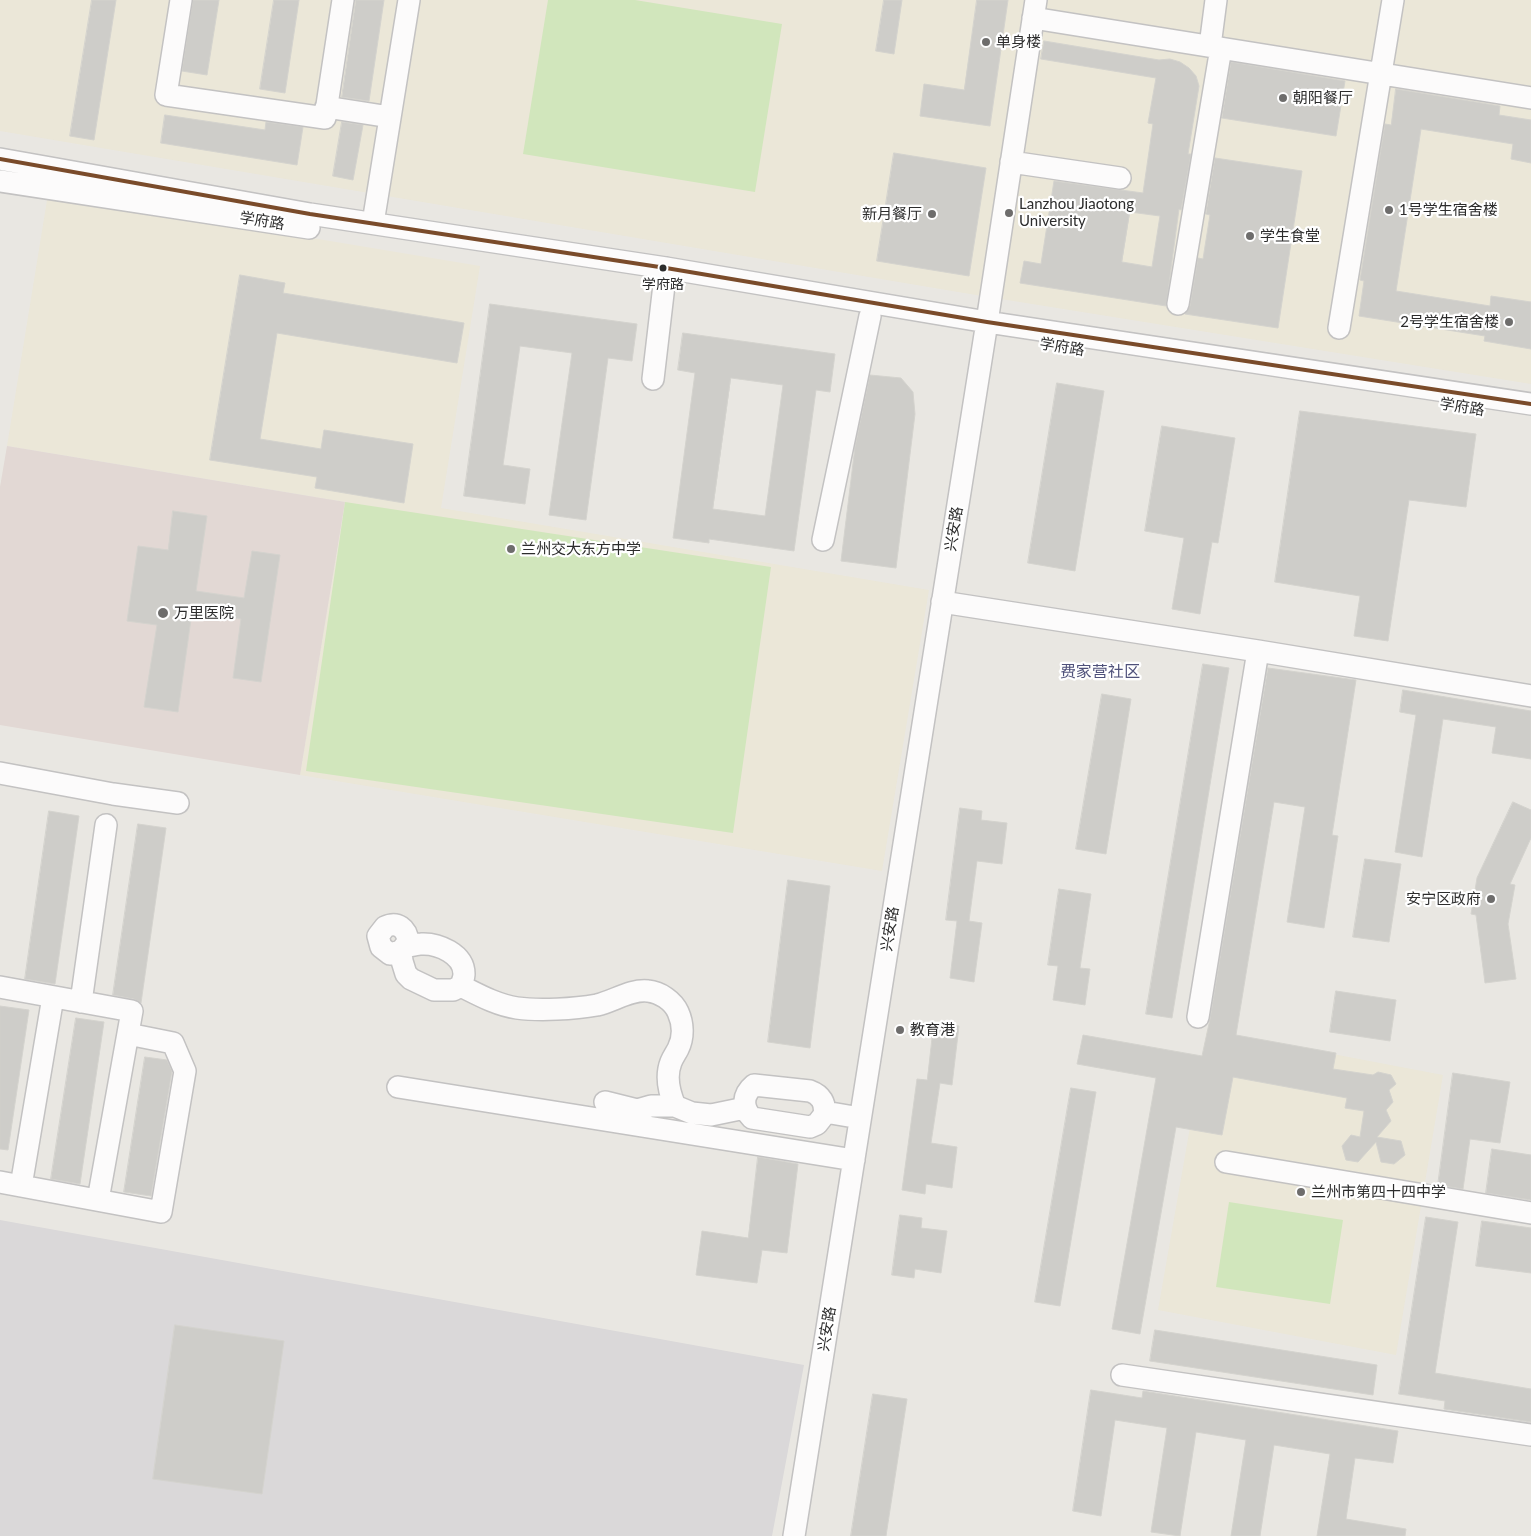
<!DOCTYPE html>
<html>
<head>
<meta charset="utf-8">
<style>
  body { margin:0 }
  canvas { display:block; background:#e9e7e2 }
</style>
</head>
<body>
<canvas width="1531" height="1536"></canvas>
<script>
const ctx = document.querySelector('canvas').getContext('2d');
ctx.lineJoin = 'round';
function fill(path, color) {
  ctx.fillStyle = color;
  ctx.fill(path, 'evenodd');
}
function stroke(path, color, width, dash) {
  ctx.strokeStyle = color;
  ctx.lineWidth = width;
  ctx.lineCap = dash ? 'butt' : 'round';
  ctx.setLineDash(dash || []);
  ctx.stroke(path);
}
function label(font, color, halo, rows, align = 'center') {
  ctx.font = font + ' Lato,"Noto Sans SC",sans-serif';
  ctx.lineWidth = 4.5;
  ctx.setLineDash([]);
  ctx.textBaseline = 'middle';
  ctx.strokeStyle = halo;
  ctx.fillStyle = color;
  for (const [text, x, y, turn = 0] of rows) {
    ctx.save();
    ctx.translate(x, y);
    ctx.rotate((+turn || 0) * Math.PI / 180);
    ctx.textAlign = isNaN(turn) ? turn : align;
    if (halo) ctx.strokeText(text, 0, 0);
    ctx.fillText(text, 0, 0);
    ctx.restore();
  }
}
const industrial = new Path2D(`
  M0,1220L804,1365L772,1536H0Z`);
const education = new Path2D(`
  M0,0H1531V384L976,295L0,131Z
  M48,194L480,266L441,508L929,590L882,871L300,775L345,502L7,446Z
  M1207,1030L1443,1075L1396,1355L1158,1310Z`);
const medical = new Path2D(`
  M7,446L345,502L300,775L0,725V487Z`);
const pitch = new Path2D(`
  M548,0H635L782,24L755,192L523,154Z
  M345,502L771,567L733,833L306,771Z
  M1229,1202L1343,1220L1330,1304L1216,1287Z`);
const building = new Path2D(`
  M92,0H116L94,140L70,136Z
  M193,0H219L207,75L182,71Z
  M274,0H299L285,93L260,89Z
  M356,0H384L369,101L342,97Z
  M884,0H902L894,54L876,51Z
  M977,0H1008L990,126L920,116L924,84L964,90Z
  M1044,41L1159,60L1170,59L1180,62L1189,68L1196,76L1199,86L1188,154H1191L1181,210L1179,209L1166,306L1020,283L1024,261L1041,264L1054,181L1143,193L1153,124L1148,123L1156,78L1041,59ZM1130,212L1160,216L1152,267L1122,262Z
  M1231,62L1345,81L1336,136L1222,118Z
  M1396,89L1500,106L1499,115L1531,120V163L1511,159L1513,144L1421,129L1396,291L1490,306L1491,296L1531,302V349L1484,341L1485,336L1359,316L1364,281L1360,280L1385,124L1391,125Z
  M165,115L265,130L266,122L303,127L297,165L161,143Z
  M342,122L363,125L353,180L333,176Z
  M894,153L986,168L969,276L877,261Z
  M1215,158L1302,171L1278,328L1185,314L1190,306L1198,258L1203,259L1210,215L1206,214Z
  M240,275L285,283L283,293L464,323L457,363L277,333L260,439L321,449L324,430L413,444L404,503L315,488L317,477L210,460Z
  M490,304L637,324L632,361L608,358L586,520L549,515L572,353L520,346L503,465L530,469L525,504L464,496Z
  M683,333L835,354L830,392L816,390L794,551L709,539V543L673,538L695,373L678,370ZM731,378L783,385L765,516L713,509Z
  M870,375L901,378L913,392L915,414L896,568L841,561L855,447Z
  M1057,383L1104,391L1075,571L1028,563Z
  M1300,411L1476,434L1466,507L1409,500L1388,641L1354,636L1360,596L1275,582Z
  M1162,426L1235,438L1218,543L1212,542L1200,614L1172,609L1184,538L1145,531Z
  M173,511L207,516L196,591L244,598L252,551L280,555L261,682L233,678L241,619L192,612L178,712L144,707L157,625L127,621L138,546L168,550Z
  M1203,664L1229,668L1172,1018L1146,1014Z
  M1268,668L1356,680L1332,835L1338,836L1324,928L1287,922L1305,807L1274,802L1236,1035L1336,1053L1333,1069L1373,1075L1378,1072L1391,1075L1396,1084L1389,1090L1393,1102L1386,1110L1391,1121L1377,1137L1401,1141L1405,1155L1394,1164L1381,1162L1376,1142L1358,1162L1346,1160L1342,1146L1351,1135L1360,1137L1364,1111L1345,1108L1347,1098L1233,1077L1222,1135L1176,1127L1140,1334L1112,1329L1156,1078L1077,1064L1083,1035L1202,1056L1210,1019Z
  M1403,690L1531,711V759L1492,753L1496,727L1443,719L1422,857L1395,852L1416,715L1400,712Z
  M1102,694L1131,699L1106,854L1076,849Z
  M1513,802L1531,810V838L1510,884L1515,885L1508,924L1516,979L1485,983L1476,915L1471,914L1477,878Z
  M960,808L982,811L981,820L1007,823L1002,864L977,861L969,921L982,923L974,982L950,978L957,921L946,920Z
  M49,811L79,816L55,984L25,979Z
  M138,824L166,828L141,1003L134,999L113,995Z
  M1365,859L1401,864L1389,942L1353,937Z
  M788,880L830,886L810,1048L768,1042Z
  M1059,889L1091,894L1080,968L1090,969L1085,1005L1053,1000L1058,966L1048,965Z
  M1336,991L1396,1000L1390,1041L1330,1032Z
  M0,1006L29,1010L8,1150L0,1149Z
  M76,1018L104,1022L80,1184L51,1179Z
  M934,1023L959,1026L952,1085L940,1083L931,1143L957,1147L952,1188L926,1184L925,1194L902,1190L917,1079L927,1080Z
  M145,1057L167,1060L172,1071L151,1196L124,1192Z
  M1453,1073L1510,1082L1500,1143L1470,1139L1463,1189L1438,1185Z
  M1071,1088L1096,1092L1060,1306L1035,1302Z
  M1492,1149L1531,1155V1200L1486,1193Z
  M758,1157L798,1164L787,1253L762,1250L757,1283L696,1275L702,1231L748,1238Z
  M900,1215L922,1218L921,1228L947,1231L941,1273L915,1269L914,1278L892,1275Z
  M1426,1217L1458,1222L1435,1373L1531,1389V1422L1444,1409L1445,1401L1399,1394Z
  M1482,1221L1531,1228V1273L1476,1266Z
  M175,1325L284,1341L262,1494L153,1479Z
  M1155,1330L1377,1365L1373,1395L1150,1361Z
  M1091,1390L1142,1398L1143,1391L1398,1431L1393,1463L1355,1458L1346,1519L1406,1529L1405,1536H1317L1330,1454L1274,1445L1260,1536H1231L1246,1440L1196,1432L1180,1536L1151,1532L1167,1428L1115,1420L1101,1516L1073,1511Z
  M873,1394L907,1399L886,1536H851Z`);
const minor = new Path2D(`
  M181,0L166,95L325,118L343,0
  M1033,18L1531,98
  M1210,46L1216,0
  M326,107L390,117
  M0,159L310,214L666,268L987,322L1531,404
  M1011,162L1120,178
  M0,181L309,228
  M373,223L409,0
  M1178,304L1221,48
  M1339,328L1393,0
  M653,379L666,268
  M823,540L870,316
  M942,602L1258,651L1531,696
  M0,773L113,794L178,803
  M405,947C410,946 416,944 421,944C438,943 464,954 464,974C464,978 462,982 461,986
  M401,951L390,954L381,947L378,936L385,927C397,921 407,928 408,942L401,951L402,961L406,974L411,979L434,990H453L461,986
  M461,986C479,995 497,1005 517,1008C540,1011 574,1009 597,1005C614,1001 631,989 648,991C660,992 673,1001 678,1012C683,1023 684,1037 678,1049C676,1053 673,1057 671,1062C665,1077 669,1092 675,1106
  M0,987L132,1011L98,1200
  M81,1002L106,825
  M1198,1017L1258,651
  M754,1085L810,1091C821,1095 826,1103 824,1115L817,1124L810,1127L752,1118C742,1108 742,1095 754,1085Z
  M398,1087L854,1160
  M605,1102L637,1110L651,1106H675L692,1113L711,1115L745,1108
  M825,1112L860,1118
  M1226,1162L1531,1213
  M0,1182L161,1212L185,1071L173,1043L128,1034
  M21,1186L53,997
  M1122,1375L1531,1435
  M794,1536L987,322L1036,0`);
const bus1 = new Path2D(`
  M0,159L310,214L666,268L987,322L1531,404`);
const markers = [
  [986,42,5,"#6e6d6c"],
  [1283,98,5,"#6e6d6c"],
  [1389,210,5,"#6e6d6c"],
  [1009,213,5,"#6e6d6c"],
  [932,214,5,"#6e6d6c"],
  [1250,236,5,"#6e6d6c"],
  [663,268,4.5,"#2c2c2c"],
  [1509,322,5,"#6e6d6c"],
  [511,549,5,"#6e6d6c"],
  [163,613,6,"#6e6d6c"],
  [1491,899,5,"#6e6d6c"],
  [900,1030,5,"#6e6d6c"],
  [1301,1192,5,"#6e6d6c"]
];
const busNames = [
  ["学府路",663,284]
];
const poiNames = [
  ["单身楼",996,42],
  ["朝阳餐厅",1293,98],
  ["Lanzhou Jiaotong",1019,204],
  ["University",1019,221],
  ["1号学生宿舍楼",1399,210],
  ["新月餐厅",922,214,"right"],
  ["学生食堂",1260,236],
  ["2号学生宿舍楼",1499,322,"right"],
  ["兰州交大东方中学",521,549],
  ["万里医院",174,613],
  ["安宁区政府",1481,899,"right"],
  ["教育港",910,1030],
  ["兰州市第四十四中学",1311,1192]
];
const streetNames = [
  ["学府路",262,221,9],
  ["学府路",1062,347,9],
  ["学府路",1462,407,9],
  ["兴安路",954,529,-81],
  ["兴安路",890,929,-81],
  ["兴安路",827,1329,-81]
];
const neighbourhoodNames = [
  ["费家营社区",1100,672]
];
fill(industrial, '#dad8d9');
fill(education, '#ebe7d8');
fill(medical, '#e2d8d4');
fill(pitch, '#d1e6bc');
fill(building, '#cecdc9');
stroke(building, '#d4d3ce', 1);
stroke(minor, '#c3c2c2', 24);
stroke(minor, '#fcfbfb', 21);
stroke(bus1, '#7a4b2a', 4);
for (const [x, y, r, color] of markers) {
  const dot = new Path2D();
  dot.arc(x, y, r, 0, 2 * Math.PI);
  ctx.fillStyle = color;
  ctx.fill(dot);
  stroke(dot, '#fff', 2);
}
label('14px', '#2c2c2c', '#fff', busNames);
label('15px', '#2c2c2c', '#fff', poiNames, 'left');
label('15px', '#2c2c2c', '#fff', streetNames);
label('16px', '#4f517a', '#fff', neighbourhoodNames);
</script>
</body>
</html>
